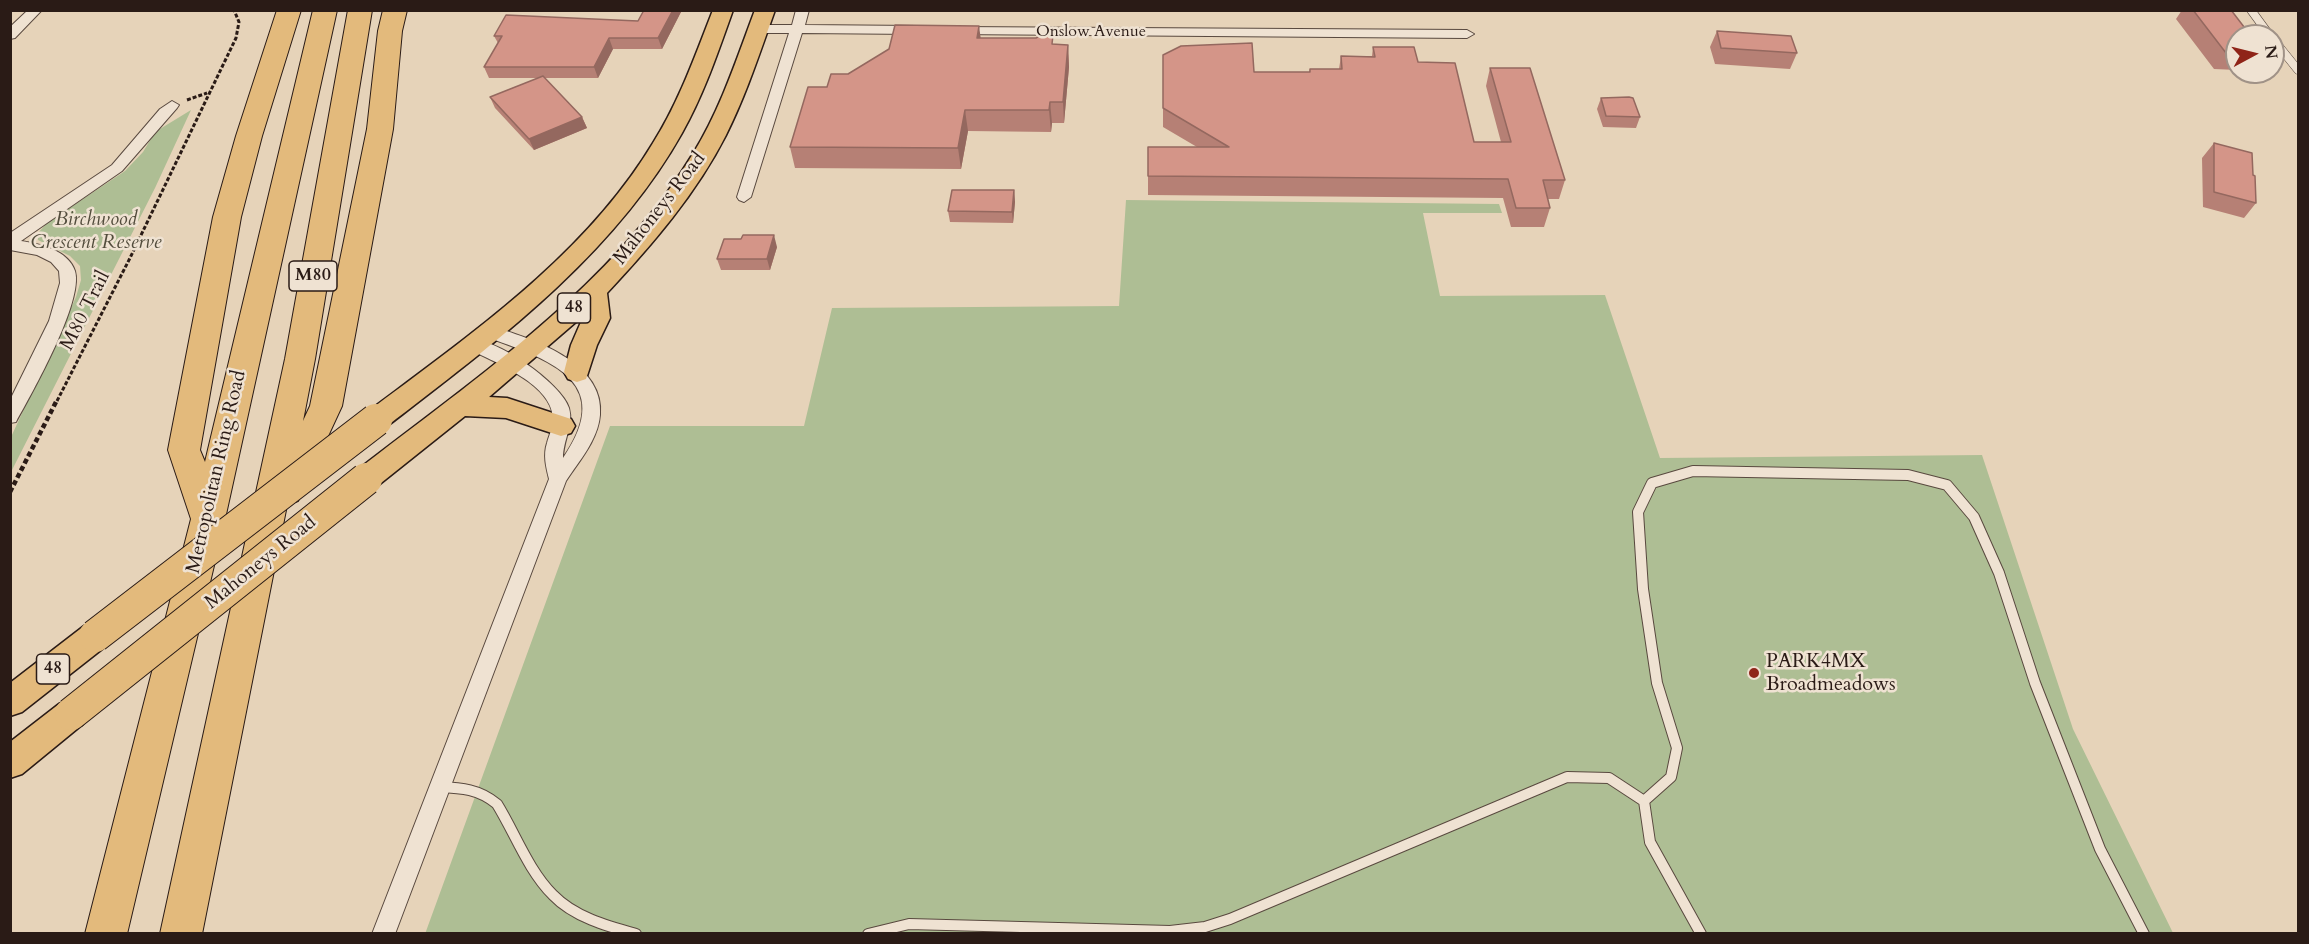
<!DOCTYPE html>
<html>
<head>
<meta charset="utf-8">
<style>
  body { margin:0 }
  #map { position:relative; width:2309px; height:944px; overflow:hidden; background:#e6d3b9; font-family:Cardo,serif }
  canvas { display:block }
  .frame { position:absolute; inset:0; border:12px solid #2a1b16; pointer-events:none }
  .north { position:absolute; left:2225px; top:24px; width:60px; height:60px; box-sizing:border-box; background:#efe2d2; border:2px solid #a09287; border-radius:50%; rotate:83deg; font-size:16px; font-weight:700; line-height:24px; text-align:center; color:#2a1b16 }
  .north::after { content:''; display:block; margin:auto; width:21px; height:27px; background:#8f2418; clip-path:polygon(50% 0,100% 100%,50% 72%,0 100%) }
</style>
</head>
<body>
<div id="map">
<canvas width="2309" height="944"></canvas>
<div class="frame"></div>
<div class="north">N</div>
</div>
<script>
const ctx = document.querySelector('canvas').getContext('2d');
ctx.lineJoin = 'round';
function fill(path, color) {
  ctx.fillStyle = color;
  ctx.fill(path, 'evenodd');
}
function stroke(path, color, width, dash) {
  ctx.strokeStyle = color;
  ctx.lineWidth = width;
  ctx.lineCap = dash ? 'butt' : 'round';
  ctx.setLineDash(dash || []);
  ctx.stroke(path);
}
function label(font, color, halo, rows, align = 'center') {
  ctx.font = font + ' Cardo,serif';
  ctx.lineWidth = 5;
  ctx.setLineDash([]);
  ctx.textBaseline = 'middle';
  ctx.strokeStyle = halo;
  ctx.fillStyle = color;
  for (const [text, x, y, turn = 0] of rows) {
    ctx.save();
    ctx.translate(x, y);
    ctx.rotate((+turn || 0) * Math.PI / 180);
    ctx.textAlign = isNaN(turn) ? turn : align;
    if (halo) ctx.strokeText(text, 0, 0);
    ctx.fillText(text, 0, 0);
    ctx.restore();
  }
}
const green = new Path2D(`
  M191,110L155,188L11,472V437L76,297L81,280L80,266L70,256L38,240L37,234L47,223L125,171L143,152L155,132Z
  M1126,200L1499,204L1502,213H1423L1440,296L1605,295L1660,458L1982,455L2073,729L2173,933L425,934L610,426H804L832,308L1119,306Z`);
const pathFar1 = new Path2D(`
  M187,100L207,93
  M57,401L130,258L236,38L239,22L234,10`);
const path = new Path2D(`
  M10,492L57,400`);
const serviceFar1 = new Path2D(`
  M2251,10L2270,36
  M2273,39L2298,70`);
const service = new Path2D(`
  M439,787C462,788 479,789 497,804C515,833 528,870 553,895C574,917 607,926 636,934
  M868,934L909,924L1170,931L1205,927L1230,919L1567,777L1609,778L1644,801
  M1701,934L1650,842L1644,801L1671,777L1677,748L1657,683L1643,589L1638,512L1652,483L1693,471L1908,475L1947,485L1974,517L1999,573L2035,683L2100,849L2144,934`);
const minor = new Path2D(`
  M28,10H42L15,38L10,39V27Z
  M796,10H809L805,25L916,26L922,30L916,34L802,33L751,197L744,202L739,200L737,197L789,33H758L752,29L758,25H792Z
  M956,27L1467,30L1474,34L1467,38L951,34L949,31L951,28Z
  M172,101L179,105L177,108L122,171L21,241C40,244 68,250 75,271C84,301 32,393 16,422L10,423V400L49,321L60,283L59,271L51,262L37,255L10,250V233L112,165L160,109Z
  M490,326C531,338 605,362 600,415C598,440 579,461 566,481L395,934H372L549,479C546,467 543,455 547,443C549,435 553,428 553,420C554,385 496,363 469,349L467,345L469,341C492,334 562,384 569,408C574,425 563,440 563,458C618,379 546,359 484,336L482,332L484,328Z`);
const primary = new Path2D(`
  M713,10H733C718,52 704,94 682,133C613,256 495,343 386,427L376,430L366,427L362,420L366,413C470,335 585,256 653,143C679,102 695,56 713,10Z
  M755,10H775C760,52 746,95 726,135C696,194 652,245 607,293L610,318L597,345L586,379L577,382L568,379L564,372L571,345L584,315L489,397L507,398L571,419L575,426L571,433L561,436L506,418L465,416L376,487L366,490L356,487L352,479L356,471C477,377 613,286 694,152C721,108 737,58 755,10Z
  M95,623L106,626L111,636L106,646L22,712L10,716V683L84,626Z
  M71,699L83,704L87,714L83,724L22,774L10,778V742L59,704Z`);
const motorway = new Path2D(`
  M277,10H301L262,136L241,217L200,450L205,462L313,10H337L225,519L127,934H85L191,519L168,450L213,217L236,136Z
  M348,10H372L315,359L303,421L310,406L367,129L378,31L383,10H407L402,31L393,129L342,406L298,501L287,505L202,934H160L285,359Z`);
const primaryBridge = new Path2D(`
  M95,636L376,420
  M71,714L366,479`);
const wall = new Path2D(`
  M644,10H682L662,49H613L598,78H544L582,117L587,128L534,150L495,108L490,97L538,78H489L484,67L498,43L494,36L638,21Z
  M2182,10H2231L2237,36V70L2214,69L2176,19Z
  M1717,31L1797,53L1790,69L1715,64L1710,47Z
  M981,38L1068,45L1069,67L1064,123H1052L1051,132L968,131L961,169L795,168L790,147L827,87Z
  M1373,47L1418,62L1474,142H1501L1486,86L1490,68L1565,180L1559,199H1548L1550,208L1544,227H1511L1503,198L1148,195V147H1197L1163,127V55L1254,72H1309L1310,69H1339L1341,56H1372Z
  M1601,98L1640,117L1636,128L1603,127L1597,109Z
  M2214,143L2253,175L2256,203L2244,218L2203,207L2202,158Z
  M1014,190L1015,202L1013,223L950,222L948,211Z
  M777,247L770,270H721L717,259Z`);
const shadedWall = new Path2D(`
  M673,10H682L662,49L658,38Z
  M979,26L982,47L977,38Z
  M609,38L613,49L598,78L594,67Z
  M1068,45L1069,67L1064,123L1063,102Z
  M1050,102L1052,123L1051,132L1049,110Z
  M965,110L968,131L961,169L958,148Z
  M582,117L587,128L534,150L529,139Z
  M1014,190L1015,202L1013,223L1012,212Z
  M774,235L777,247L770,270L767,259Z`);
const building = new Path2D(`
  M644,10H673L658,38H609L594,67H484L502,36H494L506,15L638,21Z
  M2193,10H2231L2251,36H2237V53H2226Z
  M895,25L979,26L977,38H1036L1041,35H1053L1052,44L1068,45L1063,102H1050L1049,110H965L958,148L790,147L808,87H827L831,74H848L889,49Z
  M1717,31L1791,36L1797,53L1721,48Z
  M1252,43L1254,72H1310V69H1342L1341,56L1375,57L1373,47H1414L1418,62L1455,63L1474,142H1511L1490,68H1530L1565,180H1543L1550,208H1516L1508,179L1148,176V147H1229L1163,108V55L1181,46Z
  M543,76L582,117L529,139L490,97Z
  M1629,97L1633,98L1640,117L1606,116L1601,98Z
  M2214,143L2252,153L2253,175L2255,176L2256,203L2214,192Z
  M952,190H1014L1012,212L948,211Z
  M743,235H774L767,259H717L724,239H741Z`);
const markers = [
  [1754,673,6,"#8f2418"]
];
const farStreetnames = [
  ["Onslow Avenue",1091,32]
];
const shields = [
  [313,276,48],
  [574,308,33],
  [53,669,33]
];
const shieldNames = [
  ["M80",313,276],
  ["48",574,308],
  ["48",53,669]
];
const streetNames = [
  ["Mahoneys Road",660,209,-52],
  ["M80 Trail",86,311,-63],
  ["Metropolitan Ring Road",217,472,-77],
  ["Mahoneys Road",261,563,-39]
];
const parkNames = [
  ["Birchwood",96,220],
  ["Crescent Reserve",96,243]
];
const poiNames = [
  ["PARK4MX",1766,662],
  ["Broadmeadows",1766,685]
];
fill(green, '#aebe94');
stroke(serviceFar1, '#59493f', 9);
stroke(service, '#59493f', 12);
stroke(minor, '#59493f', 2);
stroke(primary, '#2a1b16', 3);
stroke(motorway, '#2a1b16', 2);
stroke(pathFar1, '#2a1b16', 3, [4, 2]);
stroke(path, '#2a1b16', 4.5, [5, 3]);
stroke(serviceFar1, '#efe2d2', 8);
stroke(service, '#efe2d2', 10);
fill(minor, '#efe2d2');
fill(primary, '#e3ba7c');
fill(motorway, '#e3ba7c');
stroke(primaryBridge, '#2a1b16', 34, []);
stroke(primaryBridge, '#e3ba7c', 32);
fill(wall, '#b68075');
fill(shadedWall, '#94685f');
fill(building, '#d49588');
stroke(building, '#94685f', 1.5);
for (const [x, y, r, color] of markers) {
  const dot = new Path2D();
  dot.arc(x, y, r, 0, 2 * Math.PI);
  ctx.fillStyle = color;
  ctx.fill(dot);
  stroke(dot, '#efe2d2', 2);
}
label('16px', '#2a1b16', '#efe2d2', farStreetnames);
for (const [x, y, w] of shields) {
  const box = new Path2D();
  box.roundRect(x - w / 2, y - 15, w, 30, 4.5);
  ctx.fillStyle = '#efe2d2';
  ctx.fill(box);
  stroke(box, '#2a1b16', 1.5);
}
label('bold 18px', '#2a1b16', null, shieldNames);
label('20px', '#2a1b16', '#efe2d2', streetNames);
label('italic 20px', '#524c3c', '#efe2d2', parkNames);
label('20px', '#2a1b16', '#efe2d2', poiNames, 'left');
</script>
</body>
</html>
